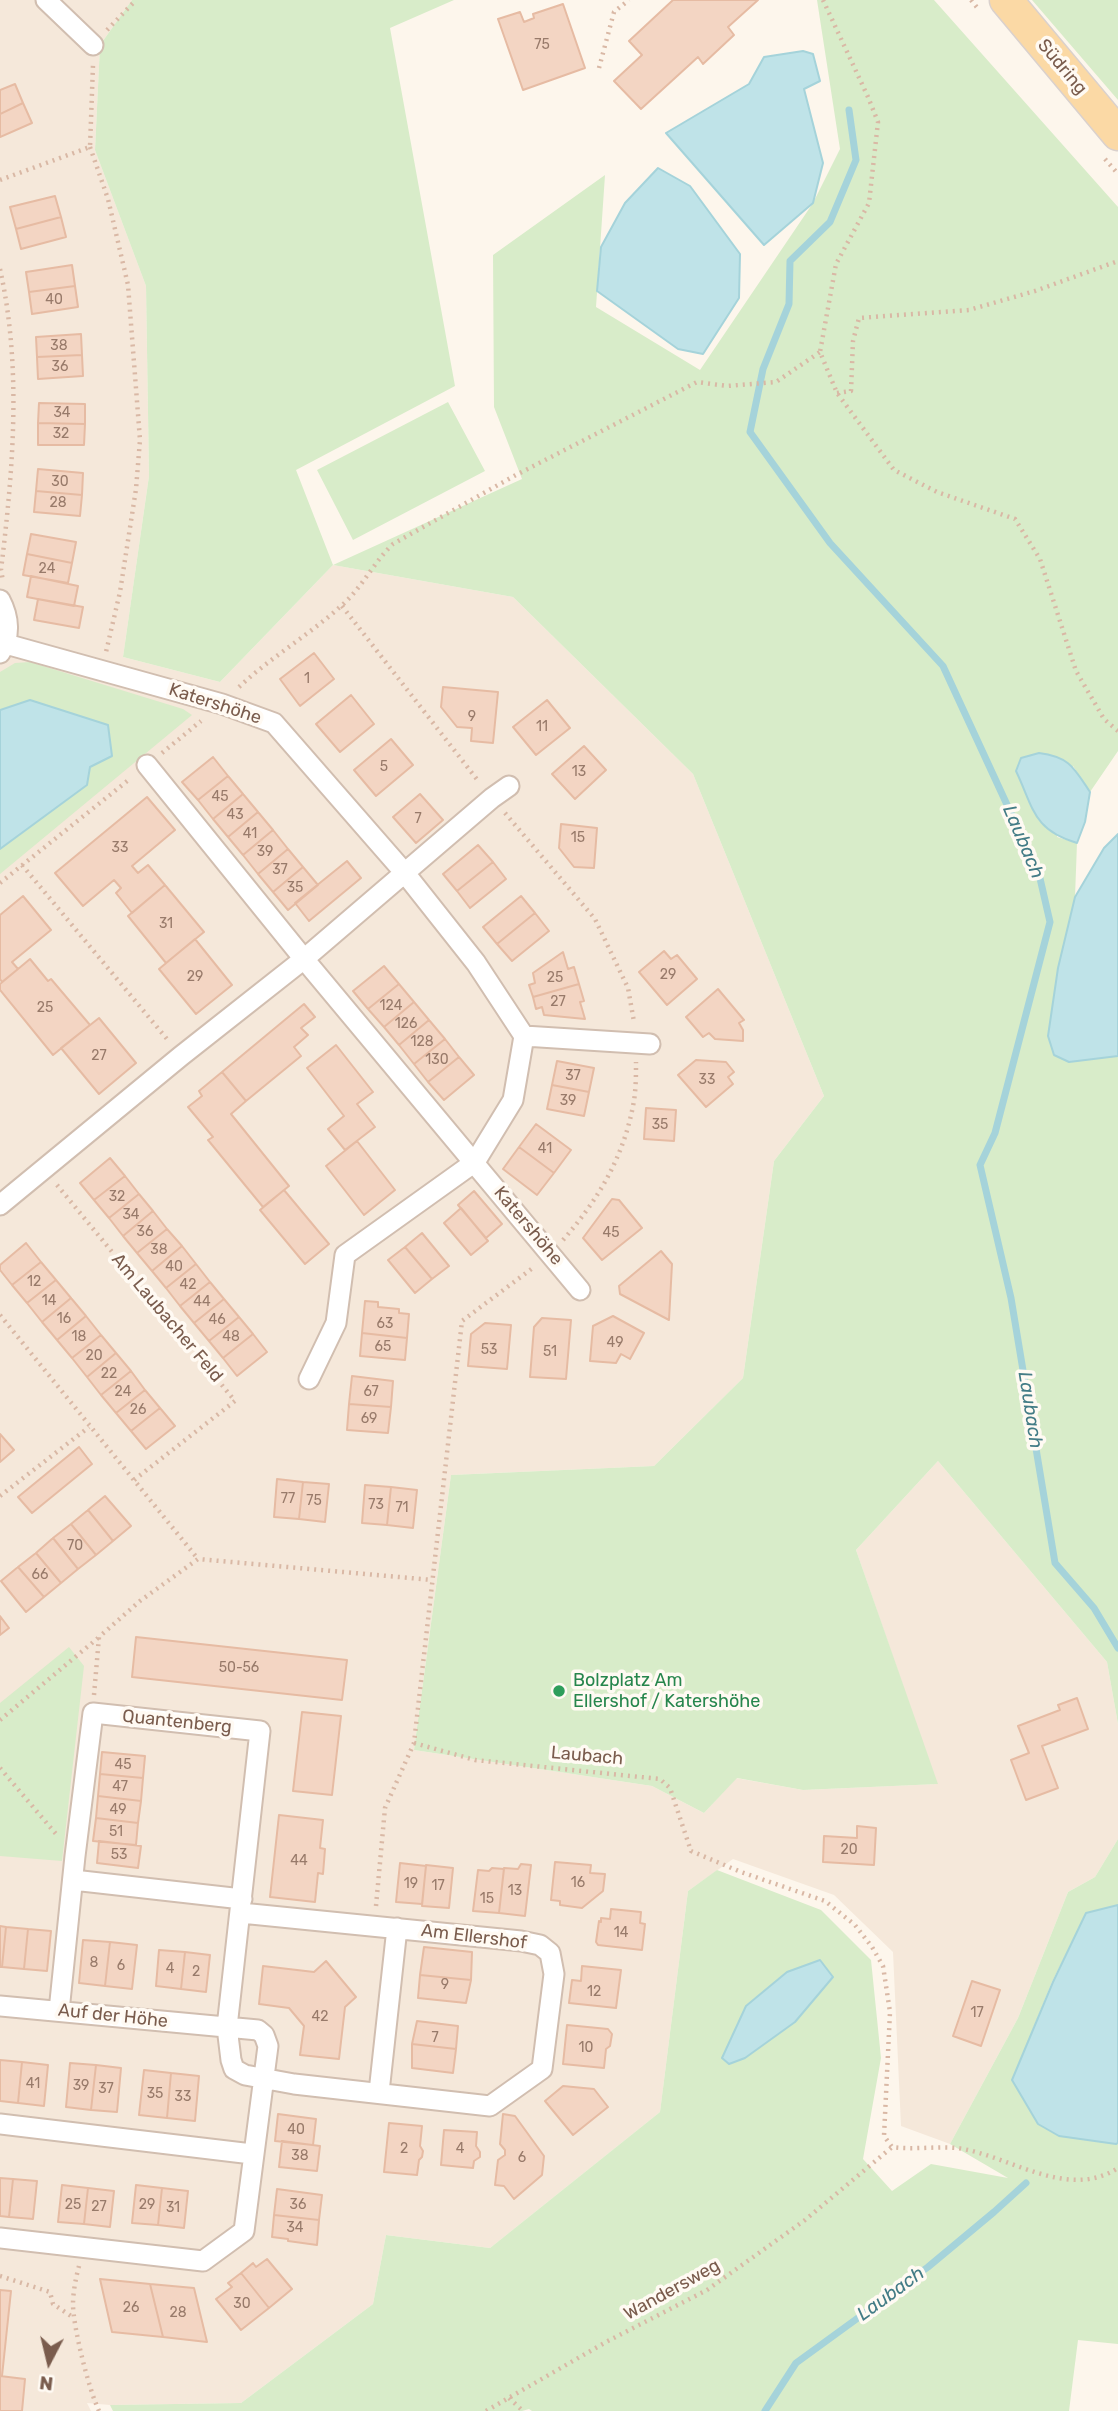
<!DOCTYPE html>
<html>
<head>
<meta charset="utf-8">
<style>
  body { margin:0 }
  #map { position:relative; width:1118px; height:2411px; overflow:hidden; background:#fdf6ec; font-family:Rubik,sans-serif }
  canvas { display:block }
  .north { position:absolute; left:14px; top:2327px; width:70px; height:70px; -webkit-text-stroke:5px #fffaf3; paint-order:stroke; rotate:187deg; font-size:19px; font-weight:700; line-height:28px; text-align:center; color:#7a5c4d }
  .north::after { content:''; display:block; margin:auto; width:24px; height:32px; background:#7a5c4d; clip-path:polygon(50% 0,100% 100%,50% 72%,0 100%) }
</style>
</head>
<body>
<div id="map">
<canvas width="1118" height="2411"></canvas>
<div class="north">N</div>
</div>
<script>
const ctx = document.querySelector('canvas').getContext('2d');
ctx.lineJoin = 'round';
function fill(path, color) {
  ctx.fillStyle = color;
  ctx.fill(path, 'evenodd');
}
function stroke(path, color, width, dash) {
  ctx.strokeStyle = color;
  ctx.lineWidth = width;
  ctx.lineCap = dash ? 'butt' : 'round';
  ctx.setLineDash(dash || []);
  ctx.stroke(path);
}
function label(font, color, halo, rows, align = 'center') {
  ctx.font = font + ' Rubik,sans-serif';
  ctx.lineWidth = 7;
  ctx.setLineDash([]);
  ctx.textBaseline = 'middle';
  ctx.strokeStyle = halo;
  ctx.fillStyle = color;
  for (const [text, x, y, turn = 0] of rows) {
    ctx.save();
    ctx.translate(x, y);
    ctx.rotate((+turn || 0) * Math.PI / 180);
    ctx.textAlign = isNaN(turn) ? turn : align;
    if (halo) ctx.strokeText(text, 0, 0);
    ctx.fillText(text, 0, 0);
    ctx.restore();
  }
}
const residential = new Path2D(`
  M0,0H132L100,45L95,150L146,286L149,476L123,657L220,682L333,565L513,597L693,774L824,1096L774,1161L743,1378L654,1466L451,1475L414,1750L652,1786L704,1813L736,1778L803,1790L937,1784L856,1550L938,1461L1107,1662L1118,1724V1839L1095,1877L1068,1892L1018,2018L950,2144L901,2126L893,1952L834,1895L733,1859L688,1891L660,2112L490,2248L386,2235L373,2304L241,2403L110,2405L87,2403L91,2411H0Z`);
const green = new Path2D(`
  M132,0H454L390,28L455,386L296,470L333,565L522,479L494,407L493,255L605,175L596,307L700,370L813,203L840,149L817,0H934L1118,207V751L1090,792L1073,766L1057,837L1077,843L1075,897L1058,968L1048,1036L1069,1062L1118,1056V1724L1107,1662L938,1461L856,1550L938,1784L803,1790L737,1778L704,1813L652,1786L414,1750L451,1475L654,1466L743,1378L774,1161L824,1096L693,774L513,597L333,565L220,682L123,657L149,476L146,286L95,150L100,45Z
  M1032,0H1118V100Z
  M448,402L485,471L353,540L317,470Z
  M30,662L183,709L192,715L0,874V672L15,663Z
  M69,1647L84,1666L62,1861L0,1856V1703Z
  M1118,1839V1905L1086,1913L1052,1982L1012,2080L1038,2124L1059,2136L1118,2143V2344L1078,2340L1069,2411H532L529,2409L522,2411H113L110,2405L241,2403L373,2304L386,2235L490,2248L660,2112L688,1891L717,1870L821,1910L871,1960L881,2058L863,2159L892,2191L931,2164L1008,2178L950,2144L1018,2018L1068,1892L1095,1877Z`);
const water = new Path2D(`
  M803,51L813,54L820,81L804,89L823,163L813,203L764,245L666,133L749,84L764,57Z
  M658,168L690,186L740,254L739,298L703,354L678,349L597,291L601,247L625,203Z
  M30,700L108,725L112,756L90,767L87,785L0,849V710Z
  M1039,753C1070,757 1074,768 1090,792L1085,822L1077,843C1033,830 1034,809 1016,771L1021,758Z
  M1118,834V1056L1069,1062L1054,1055L1048,1036L1058,968L1075,897L1104,848Z
  M1118,1905V2143L1116,2144L1059,2136L1038,2124L1012,2080L1053,1982L1086,1913Z
  M820,1960L833,1977L795,2022L745,2058L729,2064L722,2058L746,2006L787,1972Z`);
const stream = new Path2D(`
  M849,110L856,160L830,222L790,261L789,304L763,369L750,432L830,543L943,666L1039,874L1050,922L995,1133L980,1165L1011,1298L1055,1563L1094,1608L1118,1648
  M765,2411L796,2363L928,2267L994,2212L1026,2183`);
const building = new Path2D(`
  M673,0H758L728,27L734,35L703,64L698,57L641,109L614,81L642,55L629,41Z
  M563,4L585,68L523,90L498,19L520,12L524,22L534,18L533,14Z
  M15,84L23,103L0,114V90Z
  M23,103L32,123L0,137V114Z
  M55,196L61,217L16,229L10,207Z
  M61,217L66,237L21,249L16,229Z
  M72,265L75,286L29,292L26,272Z
  M75,286L78,307L32,314L29,292Z
  M81,334L82,355L37,357L36,337Z
  M82,355L83,376L38,379L37,357Z
  M39,403L85,404V424L38,423Z
  M38,423L85,424L84,445H38Z
  M38,469L83,473L82,495L36,491Z
  M36,491L82,495L80,516L34,512Z
  M31,534L76,542L72,563L27,554Z
  M27,554L72,563L68,583L23,575Z
  M31,576L78,586L74,606L27,597Z
  M38,599L83,607L79,628L34,620Z
  M314,653L334,679L300,706L280,679Z
  M443,687L498,692L493,743L471,741L472,728L457,727L441,707Z
  M351,695L374,724L340,752L316,724Z
  M547,700L570,728L536,755L513,727Z
  M391,739L413,765L376,796L354,770Z
  M584,746L606,770L575,799L552,774Z
  M213,757L228,776L198,800L182,782Z
  M228,776L243,794L213,819L198,800Z
  M243,794L258,812L228,837L213,819Z
  M420,794L443,820L416,843L393,817Z
  M147,797L175,830L132,866L138,873L148,865L165,885L132,913L116,893L121,888L114,880L83,906L55,873Z
  M258,812L273,830L243,855L228,837Z
  M561,824L597,828L594,868L574,867L559,848Z
  M273,830L288,849L258,874L243,855Z
  M478,845L493,862L457,891L443,874Z
  M288,849L303,867L273,892L258,874Z
  M347,861L361,878L309,921L295,903Z
  M493,862L506,879L470,908L457,891Z
  M303,867L318,885L288,910L273,892Z
  M165,885L204,932L166,963L128,916Z
  M23,896L51,930L12,962L18,969L2,982L0,979V915Z
  M521,896L535,913L497,944L483,927Z
  M535,913L549,931L512,961L497,944Z
  M195,939L232,985L196,1014L159,969Z
  M664,951L671,959L677,955L697,979L667,1005L639,972Z
  M563,952L568,969L574,967L579,984L533,997L529,985L535,983L533,973Z
  M30,959L48,981L51,979L90,1025L53,1055L0,990V984Z
  M384,966L399,984L368,1009L353,991Z
  M399,984L414,1002L384,1027L368,1009Z
  M579,984L584,1001L580,1002L585,1019L544,1015L542,1007L536,1009L533,997Z
  M718,989L744,1020L739,1023L743,1030V1041L715,1039L709,1033L703,1037L686,1017Z
  M414,1002L429,1020L399,1045L384,1027Z
  M304,1004L315,1017L301,1028L308,1035L294,1047L301,1056L246,1101L222,1072Z
  M99,1018L136,1063L99,1094L61,1048Z
  M429,1020L445,1039L414,1064L399,1045Z
  M445,1039L459,1057L428,1082L414,1064Z
  M336,1045L373,1092L357,1104L375,1127L345,1150L328,1129L344,1116L307,1068Z
  M459,1057L474,1075L444,1100L428,1082Z
  M696,1060L726,1062L734,1072L728,1077L733,1084L706,1107L678,1075Z
  M557,1061L594,1068L589,1092L552,1085Z
  M222,1072L246,1101L231,1114L289,1186L263,1207L208,1140L213,1137L188,1107L202,1096L199,1091Z
  M552,1085L589,1092L584,1116L547,1109Z
  M646,1108L676,1110L674,1141L644,1139Z
  M536,1124L571,1150L554,1173L519,1147Z
  M357,1141L395,1190L364,1215L326,1166Z
  M519,1147L554,1173L537,1195L503,1169Z
  M110,1158L125,1176L94,1200L80,1183Z
  M125,1176L139,1194L109,1218L94,1200Z
  M284,1190L329,1244L305,1264L260,1210Z
  M474,1191L502,1224L486,1238L458,1205Z
  M139,1194L153,1211L123,1236L109,1218Z
  M612,1199L619,1200L642,1228L602,1260L583,1238Z
  M461,1208L488,1241L471,1255L444,1223Z
  M153,1211L167,1229L137,1253L123,1236Z
  M167,1229L182,1246L152,1271L137,1253Z
  M422,1233L449,1266L432,1279L405,1247Z
  M26,1243L41,1262L12,1285L0,1270V1265Z
  M182,1246L196,1264L166,1288L152,1271Z
  M405,1247L432,1279L415,1293L388,1260Z
  M661,1251L672,1264L669,1320L620,1294L619,1286Z
  M41,1262L56,1280L27,1303L12,1285Z
  M196,1264L210,1282L180,1306L166,1288Z
  M56,1280L71,1298L42,1322L27,1303Z
  M210,1282L224,1299L194,1323L180,1306Z
  M71,1298L86,1316L57,1340L42,1322Z
  M224,1299L239,1317L209,1341L194,1323Z
  M365,1301L378,1302V1307L399,1309V1313L409,1314L407,1338L362,1333Z
  M86,1316L101,1335L72,1358L57,1340Z
  M613,1316L644,1333L630,1359L621,1354L616,1363L590,1361L593,1326Z
  M239,1317L253,1334L223,1358L209,1341Z
  M542,1318L571,1320L566,1379L530,1377L534,1327Z
  M485,1323L511,1325L507,1369L468,1366L471,1334Z
  M362,1333L407,1338L405,1360L360,1356Z
  M253,1334L267,1352L237,1376L223,1358Z
  M101,1335L116,1353L87,1377L72,1358Z
  M116,1353L131,1371L101,1395L87,1377Z
  M131,1371L145,1390L116,1413L101,1395Z
  M352,1376L393,1381L391,1407L349,1404Z
  M145,1390L160,1408L131,1431L116,1413Z
  M349,1404L391,1407L388,1433L347,1430Z
  M160,1408L175,1426L146,1449L131,1431Z
  M0,1434L14,1450L0,1462Z
  M79,1447L92,1464L32,1513L18,1497Z
  M277,1479L303,1482L299,1519L274,1517Z
  M303,1482L329,1484L325,1522L299,1519Z
  M365,1485L391,1487L387,1525L362,1523Z
  M391,1487L417,1490L413,1528L387,1525Z
  M105,1496L131,1526L113,1541L88,1510Z
  M88,1510L113,1541L96,1555L71,1524Z
  M71,1524L96,1555L78,1569L53,1538Z
  M53,1538L78,1569L61,1583L36,1553Z
  M36,1553L61,1583L44,1597L18,1567Z
  M18,1567L44,1597L26,1612L1,1581Z
  M0,1616L9,1628L0,1635Z
  M136,1637L347,1660L342,1700L132,1677Z
  M1077,1698L1088,1729L1042,1746L1058,1788L1026,1800L1011,1760L1029,1753L1018,1726L1060,1710L1058,1705Z
  M302,1712L341,1716L332,1795L293,1791Z
  M102,1752L145,1756L143,1778L100,1774Z
  M100,1774L143,1778L141,1801L98,1796Z
  M98,1796L141,1801L138,1823L96,1818Z
  M279,1815L323,1820L320,1848L325,1849L323,1874L318,1873L315,1902L270,1897Z
  M96,1818L138,1823L136,1845L93,1841Z
  M857,1826L876,1828L874,1865L823,1862L824,1836L857,1838Z
  M99,1841L141,1846L138,1868L97,1863Z
  M555,1862L591,1865L590,1873L605,1874L603,1891L582,1908L560,1905V1901L551,1900Z
  M400,1863L426,1866L422,1904L396,1902Z
  M521,1864L531,1865L525,1916L499,1913L504,1868L518,1869Z
  M426,1865L453,1868L449,1908L422,1906Z
  M492,1868L504,1869L499,1913L473,1911L478,1870L489,1871Z
  M611,1909L641,1912L640,1923L645,1924L642,1950L598,1945L596,1942L599,1921L601,1922V1918L610,1919Z
  M0,1926L6,1927L2,1967H0Z
  M6,1927L28,1929L24,1969L2,1967Z
  M28,1929L51,1931L47,1971L24,1969Z
  M83,1940L110,1942L105,1986L79,1983Z
  M110,1942L137,1945L132,1989L105,1986Z
  M424,1947L472,1952L471,1980L420,1975Z
  M159,1950L185,1952L181,1989L156,1986Z
  M185,1952L210,1955L206,1992L181,1989Z
  M326,1961L356,1997L345,2007L339,2059L300,2055L304,2026L289,2008L259,2004L263,1966L314,1972Z
  M582,1966L621,1970L616,2008L569,2003L572,1980L581,1981Z
  M420,1975L471,1980L466,2003L418,1998Z
  M972,1981L1000,1990L981,2046L953,2036Z
  M417,2021L458,2026L456,2049L412,2044Z
  M567,2025L608,2029L612,2034L610,2046L606,2049L604,2068L563,2064Z
  M412,2044L456,2049L453,2073L412,2068Z
  M0,2060L22,2062L18,2103L0,2101Z
  M22,2062L48,2065L44,2106L18,2103Z
  M70,2063L96,2065L91,2110L66,2107Z
  M96,2065L121,2068L117,2112L91,2110Z
  M144,2070L171,2073L167,2118L139,2115Z
  M171,2073L199,2076L195,2121L167,2118Z
  M563,2086L594,2089L608,2107L573,2135L545,2101Z
  M278,2114L316,2119L313,2145L275,2141Z
  M503,2114L515,2116L544,2156L542,2175L514,2199L504,2186L495,2185L498,2160L505,2155V2150L500,2144Z
  M389,2123L422,2126L420,2146L423,2151L422,2157L419,2160L417,2175L384,2172Z
  M444,2130L477,2132L476,2146L480,2152V2157L474,2161L473,2168L441,2165Z
  M282,2141L320,2146L317,2171L279,2167Z
  M0,2178L13,2179L9,2217L0,2216Z
  M13,2179L37,2181L33,2219L9,2217Z
  M62,2185L88,2188L84,2224L58,2222Z
  M136,2185L162,2188L158,2225L132,2223Z
  M88,2188L114,2191L110,2227L84,2224Z
  M162,2188L188,2191L184,2228L158,2225Z
  M277,2189L322,2195L319,2220L274,2215Z
  M274,2215L319,2220L317,2245L288,2241V2239L272,2237Z
  M267,2259L292,2289L269,2308L241,2273L253,2263L256,2267Z
  M241,2273L269,2308L241,2330L216,2299L232,2287L228,2283Z
  M100,2279L150,2284L163,2337L112,2332Z
  M150,2284L194,2288L207,2342L163,2337Z
  M0,2290L11,2291L2,2376H0Z
  M0,2376L25,2379L22,2411H0Z`);
const path = new Path2D(`
  M823,0L868,97L878,122L869,203L836,264L820,352L837,393L894,470L937,492L1015,519L1040,559L1076,671L1104,719L1118,731
  M971,0L979,10
  M107,30L136,0
  M599,68L614,12L629,0
  M90,147L108,199L128,285L140,440L136,489L120,592L106,652
  M1105,159L1118,174
  M0,180L90,147L93,65
  M0,269C22,368 13,470 1,570L3,581
  M837,393L851,391L853,341L859,318L969,310L1035,291L1118,261
  M342,606L479,782
  M239,687C271,657 309,635 341,606C362,588 373,563 393,544L514,476L697,382L727,386L776,382L820,352
  M162,753L201,721
  M505,813L595,919L628,988L634,1022
  M22,865L167,1039
  M0,883L131,778
  M57,1185L235,1401L134,1480
  M563,1240C598,1200 623,1158 633,1106C636,1092 636,1076 636,1062
  M0,1315L198,1559
  M0,1496L89,1427
  M94,1695L99,1637L140,1601L198,1559L432,1580
  M0,1720L98,1638
  M414,1743L475,1760L660,1779L670,1788L691,1851L741,1872L825,1901L855,1925L872,1947L883,1966L890,2012L884,2136L892,2147C914,2150 936,2146 957,2148C1009,2155 1067,2201 1118,2168
  M0,1768L56,1834
  M376,1906L385,1808L414,1743L462,1321L534,1267
  M79,2266C76,2277 73,2292 73,2304C73,2327 89,2390 99,2411
  M0,2276L50,2292L53,2304L74,2318
  M509,2398L523,2411
  M486,2411L606,2342L707,2290L805,2220L892,2147`);
const minor = new Path2D(`
  M46,0L93,45
  M0,600C9,617 11,636 0,653
  M6,644L222,704L274,723L404,872L476,963L524,1036L513,1100L475,1162L345,1255L336,1323L309,1379
  M147,765L304,959L580,1290
  M524,1036L650,1044
  M0,1205L181,1056L304,959L492,798L509,786
  M73,1880L242,1899
  M0,2006L258,2030L264,2035L268,2046L244,2231L203,2261L0,2238
  M59,2011L75,1856L93,1713L260,1731L227,2027L231,2060L234,2069L245,2075L294,2084L490,2106L542,2069L554,1974L550,1953L540,1945L521,1941L241,1913
  M379,2092L397,1928
  M0,2124L252,2154`);
const primary = new Path2D(`
  M1006,0L1118,134`);
const markers = [
  [559,1691,7,"#2e9e5b"]
];
const numberNames = [
  ["75",542,45],
  ["40",54,300],
  ["38",59,346],
  ["36",60,367],
  ["34",62,413],
  ["32",61,434],
  ["30",60,482],
  ["28",58,503],
  ["24",47,569],
  ["1",307,679],
  ["9",472,717],
  ["11",542,727],
  ["5",384,767],
  ["13",579,772],
  ["45",220,797],
  ["43",235,815],
  ["7",418,819],
  ["41",250,834],
  ["15",578,838],
  ["33",120,848],
  ["39",265,852],
  ["37",280,870],
  ["35",295,888],
  ["31",166,924],
  ["29",668,975],
  ["29",195,977],
  ["25",555,978],
  ["27",558,1002],
  ["124",391,1006],
  ["25",45,1008],
  ["126",406,1024],
  ["128",422,1042],
  ["27",99,1056],
  ["130",437,1060],
  ["37",573,1076],
  ["33",707,1080],
  ["39",568,1101],
  ["35",660,1125],
  ["41",545,1149],
  ["32",117,1197],
  ["34",131,1215],
  ["36",145,1232],
  ["45",611,1233],
  ["38",159,1250],
  ["40",174,1267],
  ["12",34,1282],
  ["42",188,1285],
  ["14",49,1301],
  ["44",202,1302],
  ["16",64,1319],
  ["46",217,1320],
  ["63",385,1324],
  ["18",79,1337],
  ["48",231,1337],
  ["49",615,1343],
  ["65",383,1347],
  ["53",489,1350],
  ["51",550,1352],
  ["20",94,1356],
  ["22",109,1374],
  ["24",123,1392],
  ["67",371,1392],
  ["26",138,1410],
  ["69",369,1419],
  ["77",288,1499],
  ["75",314,1501],
  ["73",376,1505],
  ["71",402,1508],
  ["70",75,1546],
  ["66",40,1575],
  ["50-56",239,1668],
  ["45",123,1765],
  ["47",120,1787],
  ["49",118,1810],
  ["51",116,1832],
  ["20",849,1850],
  ["53",119,1855],
  ["44",299,1861],
  ["16",578,1883],
  ["19",411,1884],
  ["17",438,1886],
  ["13",515,1891],
  ["15",487,1899],
  ["14",621,1933],
  ["8",94,1963],
  ["6",121,1966],
  ["4",170,1969],
  ["2",196,1972],
  ["9",445,1985],
  ["12",594,1992],
  ["17",977,2013],
  ["42",320,2017],
  ["7",435,2038],
  ["10",586,2048],
  ["41",33,2084],
  ["39",81,2086],
  ["37",106,2089],
  ["35",155,2094],
  ["33",183,2097],
  ["40",296,2130],
  ["2",404,2149],
  ["4",460,2149],
  ["38",300,2156],
  ["6",522,2158],
  ["25",73,2205],
  ["29",147,2205],
  ["36",298,2205],
  ["27",99,2207],
  ["31",173,2208],
  ["34",295,2228],
  ["30",242,2304],
  ["26",131,2308],
  ["28",178,2313]
];
const streetNames = [
  ["Südring",1062,67,50],
  ["Katershöhe",215,704,18],
  ["Katershöhe",528,1226,50],
  ["Am Laubacher Feld",167,1318,50],
  ["Quantenberg",177,1722,6],
  ["Laubach",587,1756,5],
  ["Am Ellershof",474,1937,7],
  ["Auf der Höhe",113,2016,6],
  ["Wandersweg",672,2290,-29]
];
const leisureNames = [
  ["Bolzplatz Am",573,1681],
  ["Ellershof / Katershöhe",573,1702]
];
const waterNames = [
  ["Laubach",1023,842,67],
  ["Laubach",1030,1410,81],
  ["Laubach",891,2294,-36]
];
fill(residential, '#f5e8da');
fill(green, '#d8ecc9');
fill(water, '#bfe3e8');
stroke(water, '#a5d3da', 2);
stroke(stream, '#a5d3da', 7);
fill(building, '#f3d5c3');
stroke(building, '#e6bba3', 2);
stroke(minor, '#d1beb0', 23);
stroke(primary, '#dad1cd', 35);
stroke(path, '#d9b8a5', 4.5, [2, 5]);
stroke(minor, '#fff', 19);
stroke(primary, '#fbd9a5', 32);
for (const [x, y, r, color] of markers) {
  const dot = new Path2D();
  dot.arc(x, y, r, 0, 2 * Math.PI);
  ctx.fillStyle = color;
  ctx.fill(dot);
  stroke(dot, '#fffaf3', 2.5);
}
label('14px', '#987a6a', null, numberNames);
label('18px', '#7a5c4d', '#fffaf3', streetNames);
label('18px', '#27864d', '#fffaf3', leisureNames, 'left');
label('italic 19px', '#437c86', '#fffaf3', waterNames);
</script>
</body>
</html>
